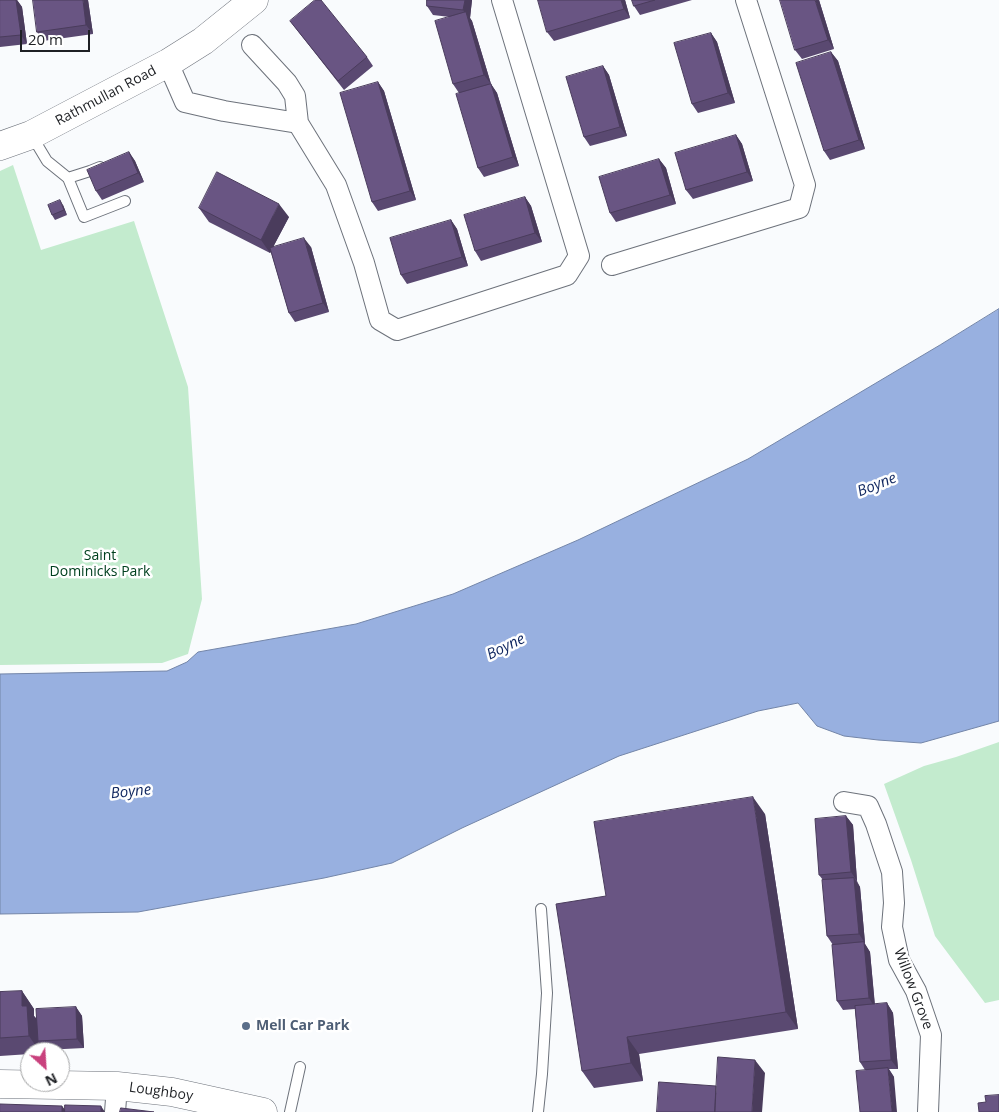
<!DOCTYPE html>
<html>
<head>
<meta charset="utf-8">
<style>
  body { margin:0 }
  #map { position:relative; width:999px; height:1112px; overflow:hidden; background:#f9fbfd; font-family:"Open Sans",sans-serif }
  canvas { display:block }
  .north { position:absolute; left:20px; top:1042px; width:50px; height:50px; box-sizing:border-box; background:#fff; border:1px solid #a5a6a7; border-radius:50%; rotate:154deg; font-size:14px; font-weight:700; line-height:20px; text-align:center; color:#1e2024 }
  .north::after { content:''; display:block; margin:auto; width:18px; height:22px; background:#c9417d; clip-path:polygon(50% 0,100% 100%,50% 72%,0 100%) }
  .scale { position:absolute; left:20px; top:30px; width:70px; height:22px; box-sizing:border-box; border:2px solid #1e2024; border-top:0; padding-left:6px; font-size:15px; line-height:18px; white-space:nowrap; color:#1e2024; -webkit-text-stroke:4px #fff; paint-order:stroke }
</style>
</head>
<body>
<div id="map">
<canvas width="999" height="1112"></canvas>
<div class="north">N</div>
<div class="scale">20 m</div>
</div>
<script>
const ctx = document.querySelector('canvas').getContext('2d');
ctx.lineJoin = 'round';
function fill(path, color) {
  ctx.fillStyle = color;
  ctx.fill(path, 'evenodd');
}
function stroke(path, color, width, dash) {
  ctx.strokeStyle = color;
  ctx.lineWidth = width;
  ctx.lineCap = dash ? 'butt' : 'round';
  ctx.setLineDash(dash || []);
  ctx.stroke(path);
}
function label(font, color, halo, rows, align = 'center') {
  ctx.font = font + ' "Open Sans",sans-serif';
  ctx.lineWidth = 5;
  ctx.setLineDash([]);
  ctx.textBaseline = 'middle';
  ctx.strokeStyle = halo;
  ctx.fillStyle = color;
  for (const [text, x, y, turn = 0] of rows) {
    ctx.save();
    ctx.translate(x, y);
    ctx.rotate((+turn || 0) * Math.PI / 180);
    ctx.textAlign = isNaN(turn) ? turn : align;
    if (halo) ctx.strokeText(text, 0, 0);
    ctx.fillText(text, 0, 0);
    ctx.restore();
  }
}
const green = new Path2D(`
  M13,165L41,250L134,221L188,387L202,599L188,654L162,663L0,665V171Z
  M999,742V1000L985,1003L935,936L911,860L884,784L924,766L956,757Z`);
const water = new Path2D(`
  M999,309V721L921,743L878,740L844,736L817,726L798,703L758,711L619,756L462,828L392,863L324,878L138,912L0,914V674L167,671L187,662L198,652L356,624L453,594L578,540L748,459L940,345Z`);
const lane = new Path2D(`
  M32,136L47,161L68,178L90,171L100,167
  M68,178L84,217L125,201
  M290,1112L300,1067
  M538,1112L542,1074L547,993L541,909`);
const street = new Path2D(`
  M252,45L287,83L295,96L298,123
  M168,63L185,102L224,111L298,123L336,185L364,263L380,320L397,330L567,275L579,256L502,0
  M612,265L799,208L805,185L746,0
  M844,802L868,806L876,824L892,872L894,903L892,927L899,960L916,991L931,1035L928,1112
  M115,1112L117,1086`);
const secondary = new Path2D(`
  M0,146L31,135L168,63L203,41L254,0
  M0,1084L117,1086L154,1090L172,1092L263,1112`);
const wall = new Path2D(`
  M0,0H17L22,7L27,44L0,47Z
  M88,0L93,34L43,41L37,32Z
  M427,0H472L470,18L472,21L491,84L497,93L519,166L484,177L478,168L459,93L453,84L450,17L433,15L427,6Z
  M538,0H625L630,18L554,41L547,32Z
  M632,0H692L640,15L634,6Z
  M819,0L834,49L802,59L795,50Z
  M290,21L367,57L373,66L344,90Z
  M711,33L717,42L735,103L698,113L692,104Z
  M831,52L838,61L865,149L830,160L824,151Z
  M603,66L609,75L627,136L590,146L584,137Z
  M378,82L384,91L416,200L378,211L372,202Z
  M736,135L742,144L753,181L693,199L686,190Z
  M129,152L135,161L144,182L102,200L96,191Z
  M659,159L666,168L676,204L616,222L610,213Z
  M525,197L531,206L542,242L481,261L475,251Z
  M63,205L67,215L55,220L52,215Z
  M199,208L289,217L273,247H311L329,312L295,322L289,313L271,252L270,253L209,222Z
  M451,220L457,229L468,266L407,284L401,275Z
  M765,814L798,1029L639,1054L643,1081L594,1088L582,1071L606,896Z
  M846,816L853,825L857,881L860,887L865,943H864L870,952L875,1005L887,1003L893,1013L898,1069H889L894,1077L865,1070L860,1062L855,1009L843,1010L837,1001L833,945L827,936L823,880L819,875Z
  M22,991L34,1009V1016L37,1019L76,1007L82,1016L84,1048L44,1050L41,1045V1052H30V1054L0,1056V992Z`);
const shadedWall = new Path2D(`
  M16,0H17L22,7L27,44L21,35Z
  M83,0H88L93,34L86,25Z
  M465,0H472L470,18L472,21L491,84L484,75L467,16L463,10Z
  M621,0H625L630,18L624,9Z
  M815,0H819L834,49L828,40Z
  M711,33L717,42L735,103L728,93Z
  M831,52L838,61L865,149L859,140Z
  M603,66L609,75L627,136L620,127Z
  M378,82L384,91L416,200L410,191Z
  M491,84L497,93L519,166L513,157Z
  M736,135L742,144L753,181L747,172Z
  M129,152L135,161L144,182L138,173Z
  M659,159L666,168L676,204L670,195Z
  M525,197L531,206L542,242L535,233Z
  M60,200L63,205L67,215L64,210Z
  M279,204L289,217L270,253L261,240Z
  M451,220L457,229L468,266L462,257Z
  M304,238L311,247L329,312L323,303Z
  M753,797L765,814L798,1029L786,1012Z
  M846,816L853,825L857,881L851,872Z
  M854,878L860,887L865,943L859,934Z
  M864,942L870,952L875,1008L869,998Z
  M22,991L34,1009V1016L40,1023L38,1041L41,1045V1052H40L29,1036L22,1006Z
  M887,1003L893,1013L898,1069L891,1060Z
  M76,1007L82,1016L84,1048L77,1039Z
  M627,1037L639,1054L643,1081L631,1063Z
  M755,1060L765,1073L762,1112H752Z
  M888,1068L894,1077L897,1112H892Z
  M62,1106L67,1112H62Z
  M101,1106L105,1112H101Z`);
const building = new Path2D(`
  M0,0H16L21,35L0,37Z
  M33,0H83L86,25L37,32Z
  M315,0H321L367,57L338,81L290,21Z
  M427,0H465L463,10L427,6Z
  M538,0H621L624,9L547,32Z
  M632,0H655L634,6Z
  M780,0H815L828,40L795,50Z
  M466,12L484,75L453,84L435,21Z
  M711,33L728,93L692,104L674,43Z
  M831,52L859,140L824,151L796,63Z
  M603,66L620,127L584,137L566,77Z
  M378,82L410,191L372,202L340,93Z
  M491,84L513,157L478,168L456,94Z
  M736,135L747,172L686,190L675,153Z
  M129,152L138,173L96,191L87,170Z
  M659,159L670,195L610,213L599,177Z
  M217,172L279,204L261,240L199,208Z
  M525,197L535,233L475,251L464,215Z
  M60,200L64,210L52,215L48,205Z
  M451,220L462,257L401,275L390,238Z
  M304,238L323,303L289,313L270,248Z
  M753,797L786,1012L627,1037L631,1063L582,1071L556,904L606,896L594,822Z
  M846,816L851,872L819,875L815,819Z
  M854,878L859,934L827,936L822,880Z
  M864,942L869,998L837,1001L832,945Z
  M22,991V1006H27L29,1036L0,1038V992Z
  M887,1003L891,1060L860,1062L855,1006Z
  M76,1007L77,1039L38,1041L36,1009Z
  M718,1057L755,1060L752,1112H715Z
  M888,1068L892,1112H860L856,1071Z
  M659,1082L716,1086L715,1112H657Z
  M999,1095V1112H979L978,1103L986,1102L985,1096Z
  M0,1104L62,1106V1112H0Z
  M65,1105L101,1106V1112H65Z
  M121,1108L154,1112H120Z`);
const markers = [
  [246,1026,5,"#5c6f8a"]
];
const streetNames = [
  ["Rathmullan Road",106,96,-28],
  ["Willow Grove",913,989,69],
  ["Loughboy",161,1092,8]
];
const parkNames = [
  ["Saint",100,556],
  ["Dominicks Park",100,572]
];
const serviceNames = [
  ["Mell Car Park",256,1026]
];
const waterNames = [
  ["Boyne",877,485,-22],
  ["Boyne",506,647,-26],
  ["Boyne",131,792,-6]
];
fill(green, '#c3ebce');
fill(water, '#98b0e0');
stroke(water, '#7385a8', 1);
stroke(lane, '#6d727b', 12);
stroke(street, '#6d727b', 22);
stroke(secondary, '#6d727b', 29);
stroke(lane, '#fff', 10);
stroke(street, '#fff', 20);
stroke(secondary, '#fff', 28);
fill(wall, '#5a4971');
fill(shadedWall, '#4a3c5c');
fill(building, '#695583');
stroke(building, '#4a3c5c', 1);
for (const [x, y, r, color] of markers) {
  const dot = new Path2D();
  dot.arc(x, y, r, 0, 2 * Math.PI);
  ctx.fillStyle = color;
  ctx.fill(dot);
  stroke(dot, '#fff', 2);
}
label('14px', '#1e2024', '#fff', streetNames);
label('14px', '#00401f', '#fff', parkNames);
label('bold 14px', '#4e5e75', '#fff', serviceNames, 'left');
label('italic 15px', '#0f265f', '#fff', waterNames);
</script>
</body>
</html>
